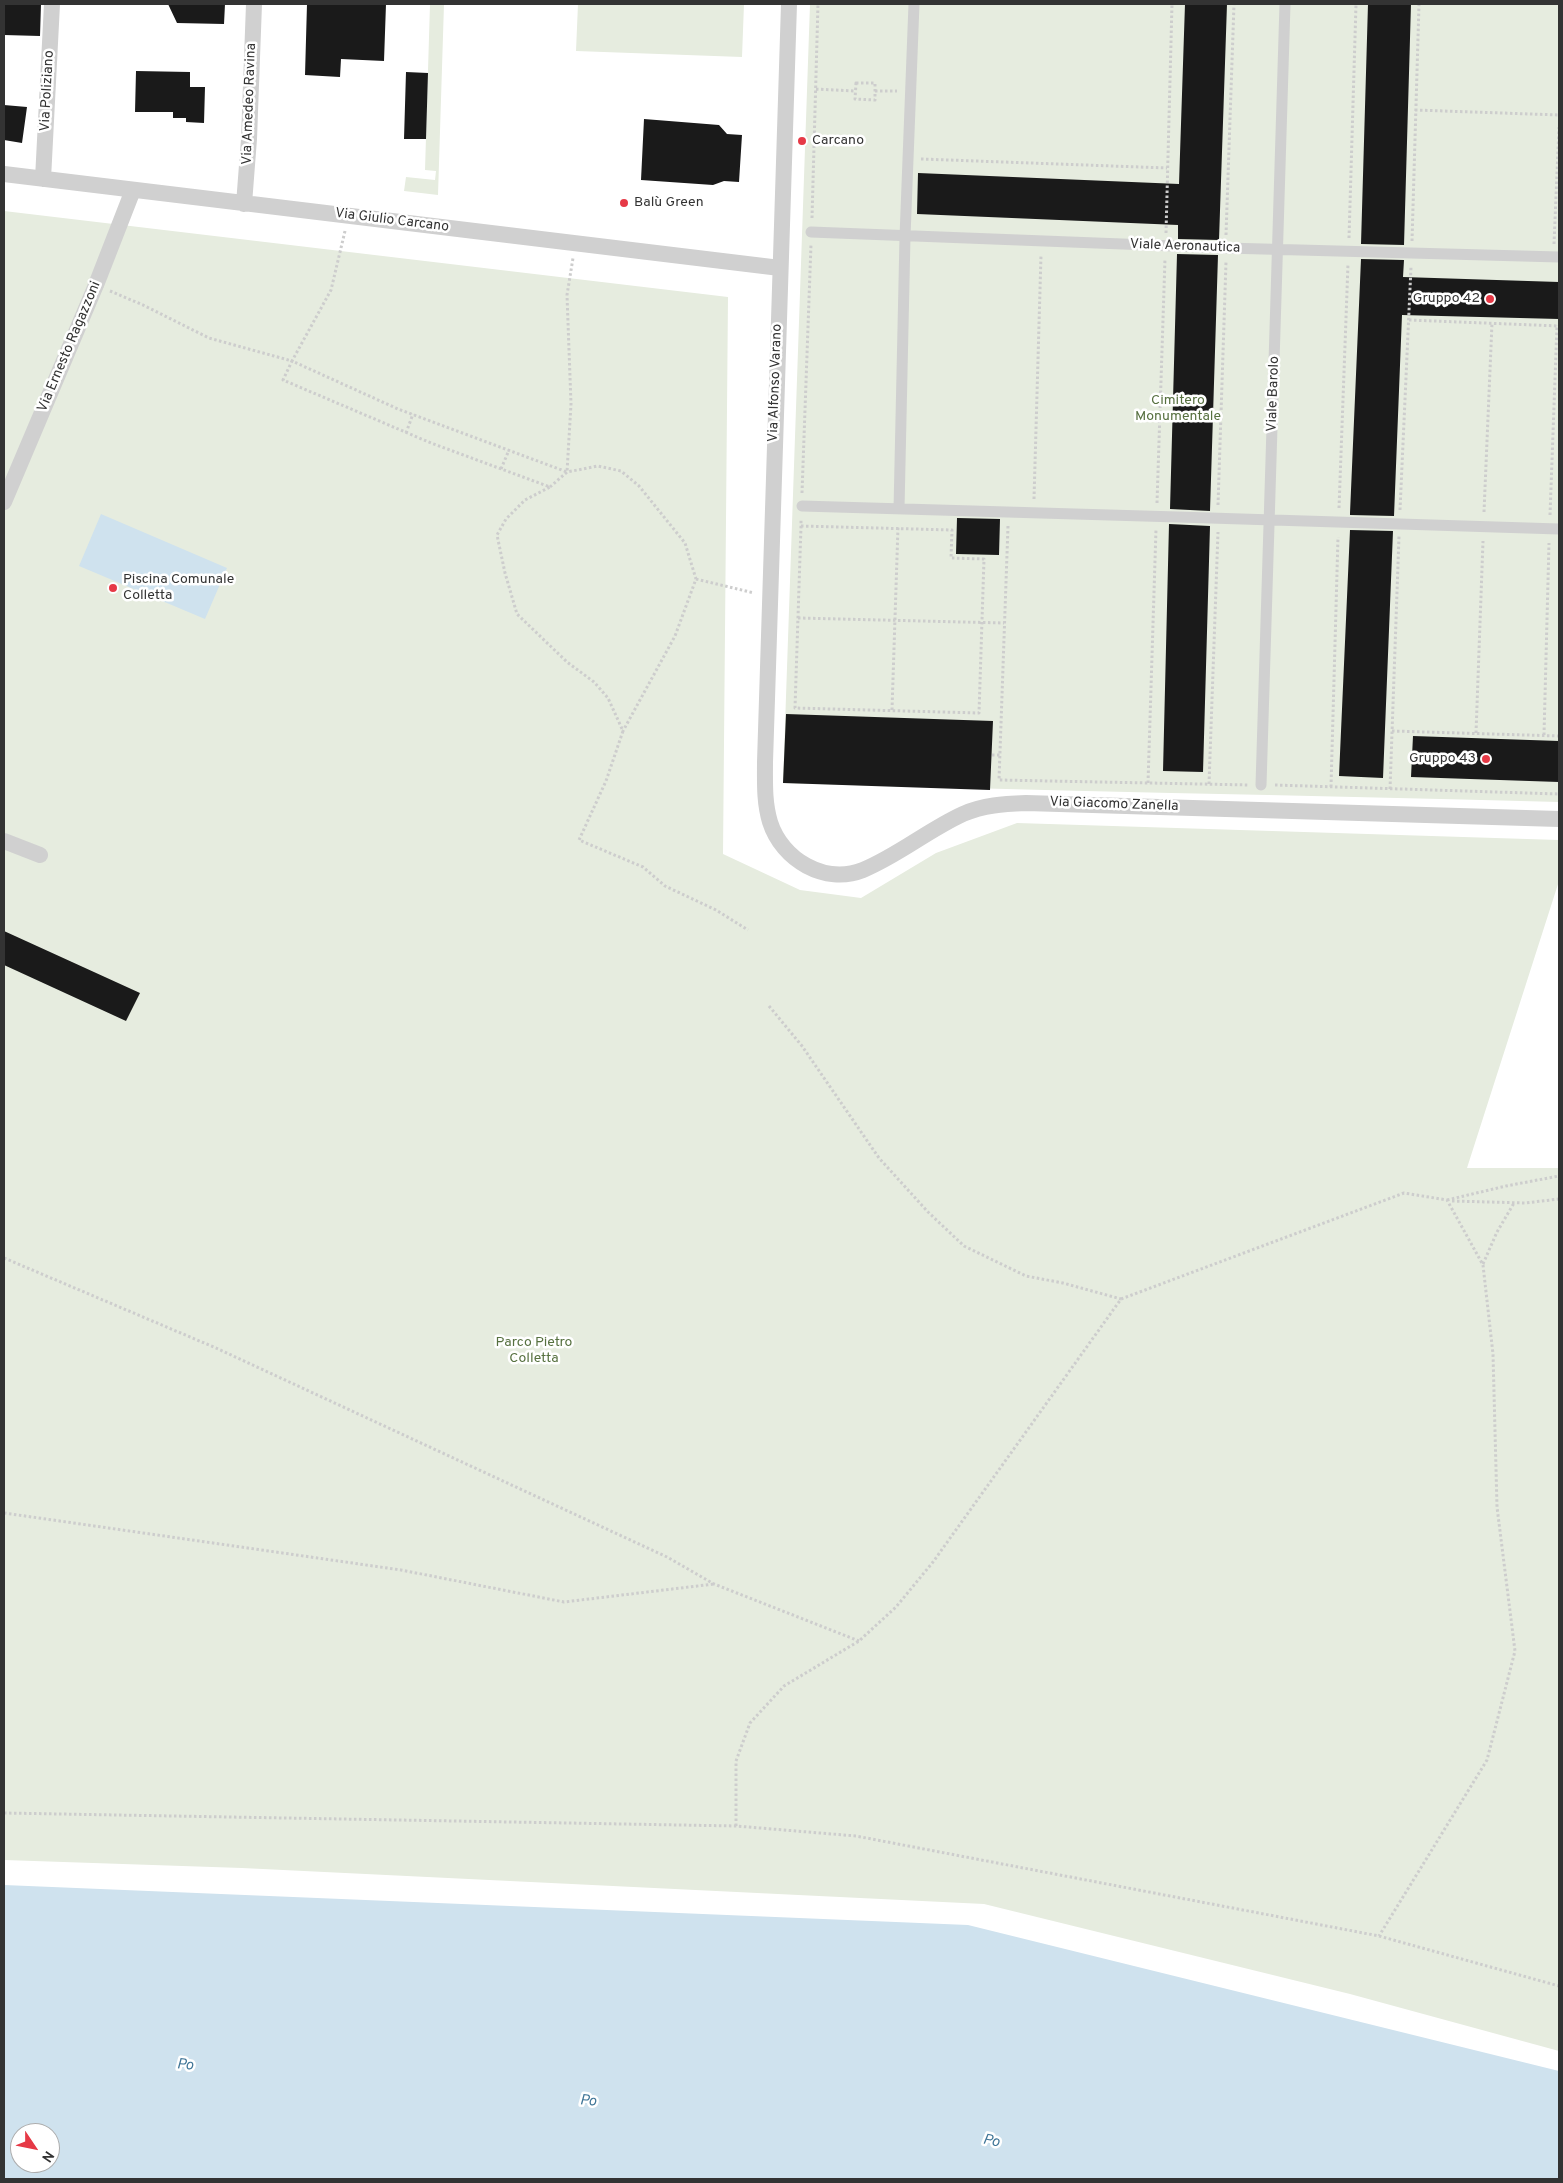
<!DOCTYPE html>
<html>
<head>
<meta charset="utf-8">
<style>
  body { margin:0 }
  #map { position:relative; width:1563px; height:2183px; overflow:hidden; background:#fff; font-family:Overpass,sans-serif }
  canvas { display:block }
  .frame { position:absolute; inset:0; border:5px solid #333; pointer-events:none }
  .north { position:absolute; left:10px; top:2123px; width:50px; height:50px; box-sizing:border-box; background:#fff; border:1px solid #adadad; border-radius:50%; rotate:124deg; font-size:14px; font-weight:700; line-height:20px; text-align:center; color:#333 }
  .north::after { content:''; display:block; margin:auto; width:18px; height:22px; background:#e63946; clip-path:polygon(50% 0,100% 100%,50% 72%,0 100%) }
</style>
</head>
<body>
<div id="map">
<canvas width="1563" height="2183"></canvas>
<div class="frame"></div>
<div class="north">N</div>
</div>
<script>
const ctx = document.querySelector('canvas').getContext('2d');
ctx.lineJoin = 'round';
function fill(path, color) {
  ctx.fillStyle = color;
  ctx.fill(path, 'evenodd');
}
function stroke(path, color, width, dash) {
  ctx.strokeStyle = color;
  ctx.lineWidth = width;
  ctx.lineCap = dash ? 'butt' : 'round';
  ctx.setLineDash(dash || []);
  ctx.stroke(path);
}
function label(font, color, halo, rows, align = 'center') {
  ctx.font = font + ' Overpass,sans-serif';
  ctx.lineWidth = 5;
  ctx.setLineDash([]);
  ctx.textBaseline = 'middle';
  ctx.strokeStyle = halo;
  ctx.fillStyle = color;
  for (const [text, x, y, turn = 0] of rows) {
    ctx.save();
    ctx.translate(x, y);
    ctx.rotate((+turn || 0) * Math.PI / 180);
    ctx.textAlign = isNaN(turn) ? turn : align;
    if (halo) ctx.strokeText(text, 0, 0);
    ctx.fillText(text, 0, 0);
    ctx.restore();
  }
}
const green = new Path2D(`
  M430,4H444L438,195L404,191L406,177L435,180L436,171L425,170Z
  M578,4H744L742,57L576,51Z
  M810,4H1559V802C1301,795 1042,791 783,783Z
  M4,211L728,297L723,854L800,890L861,898L936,853L1017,823L1559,840V881L1467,1168H1559V2051L1350,1994L984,1904L242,1868L4,1860Z`);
const water = new Path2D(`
  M101,514L227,568L205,619L79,566Z
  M4,1885L968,1925L1559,2071V2179H4ZM20,2133H50V2163H20Z`);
const building = new Path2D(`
  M4,4H41L40,36L4,35Z
  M168,4H225L224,24L177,23Z
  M307,4H386L384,61L341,59L340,77L305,75Z
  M1185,4H1227L1219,240L1178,239V225L917,214L918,173L1179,184Z
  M1368,4H1411L1404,245L1361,244Z
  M136,71L190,72V87H205L204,123L186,122V118H173V112H135Z
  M406,72L428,73L426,139H404Z
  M4,105L27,107L22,143L4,140Z
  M644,119L719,125L727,134L742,135L739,182L724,181L713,185L641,180Z
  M1177,254L1218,255L1210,511L1170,509Z
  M1361,259L1404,260L1403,277L1559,282V319L1402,315L1394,516L1350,515V513Z
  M957,518L1000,519L999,555L956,554Z
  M1169,524L1210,526L1203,772L1163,771Z
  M1350,530L1393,531L1383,778L1339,776Z
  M786,714L993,721L990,790L783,783Z
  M1413,736L1559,741V782L1411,777Z
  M4,931L140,993L126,1021L4,965Z`);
const path = new Path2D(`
  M856,83H875V100L855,99Z
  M816,89L855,91
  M875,91H897
  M1415,110L1559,115
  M921,159L1167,168
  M812,218L818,4
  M345,231L331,290L292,361L398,409L567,472L571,404L567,295L573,258
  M1166,233L1172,4
  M1226,235L1234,4
  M1349,238L1356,4
  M1412,241L1419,4
  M1554,244L1559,127
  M110,291L143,305L209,338L292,361L283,380L431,443L550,487L525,500L506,519L497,535L505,573L517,614L567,662L594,682L608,698L623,731L606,781L579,840L643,867L665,886L716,910L748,930
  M1409,320L1559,326
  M406,433L413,414
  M501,469L509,450
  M550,487L567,472L598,466L621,471L639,486L685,543L696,579L675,636L623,731
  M802,493L811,244
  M1034,499L1041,255
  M1157,503L1165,259
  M1218,505L1226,262
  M1339,508L1348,264
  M1400,510L1411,267
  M1484,512L1492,323
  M1550,515L1557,325
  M801,526L952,530L951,558L984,559L979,713L795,708L801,526V519
  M1008,526L999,780L1249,785
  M696,579L754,593
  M798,618L1004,623
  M892,710L898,527
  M1392,731L1559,736
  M1476,733L1483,541
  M1544,735L1549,543
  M992,755H1000
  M1148,783L1156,529
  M1209,784L1218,532
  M1275,785L1559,794
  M1331,787L1338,537
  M1390,789L1399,536
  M769,1006L802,1046L879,1158L928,1212L964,1246L1026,1276L1063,1283L1121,1299
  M1447,1200L1506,1186L1559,1176
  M1452,1201L1525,1203L1559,1199
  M4,1258L216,1348L667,1557L714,1584L859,1641
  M1483,1264L1497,1232L1514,1203
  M4,1513L401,1570L564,1602L714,1584
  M4,1813L736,1826L856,1836L1379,1936L1559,1986
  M736,1826V1761L750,1723L784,1686L859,1641L896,1607L933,1562L1121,1299L1404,1193L1447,1200L1483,1265L1493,1354L1497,1507L1515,1651L1487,1760L1379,1936`);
const pedestrian = new Path2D(`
  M811,232L1226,248L1559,257
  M802,506C1054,513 1307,521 1559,529
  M899,509L905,237L914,4
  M1261,785L1285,4`);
const minor = new Path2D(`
  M789,4L765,762C765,782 764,802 770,822C782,860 825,885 863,870C899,855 928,830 963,814C984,805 1003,804 1026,803L1559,819
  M4,174L780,268
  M43,179L52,4
  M244,204L249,139L254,4
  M4,502L96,285L133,190
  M4,841L40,855`);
const markers = [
  [802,141,5,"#e63946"],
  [624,203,5,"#e63946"],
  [1490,299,5,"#e63946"],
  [113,588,5,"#e63946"],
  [1486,759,5,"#e63946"]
];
const streetNames = [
  ["Via Poliziano",48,91,-87],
  ["Via Amedeo Ravina",250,104,-88],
  ["Via Giulio Carcano",392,221,7],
  ["Viale Aeronautica",1185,247,2],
  ["Via Ernesto Ragazzoni",70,347,-67],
  ["Via Alfonso Varano",776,383,-88],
  ["Viale Barolo",1274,394,-88],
  ["Via Giacomo Zanella",1114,805,2]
];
const poiNames = [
  ["Carcano",812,141],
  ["Balù Green",634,203],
  ["Gruppo 42",1480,299,"right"],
  ["Piscina Comunale",123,580],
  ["Colletta",123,596],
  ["Gruppo 43",1476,759,"right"]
];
const parkNames = [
  ["Cimitero",1178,401],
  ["Monumentale",1178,417],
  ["Parco Pietro",534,1343],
  ["Colletta",534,1359]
];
const waterNames = [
  ["Po",185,2066,5],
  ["Po",588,2102,5],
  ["Po",991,2142,12]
];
fill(green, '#e6ecdf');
fill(water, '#cfe2ee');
fill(building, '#1a1a1a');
stroke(path, '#cdcdcd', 3, [2.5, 2.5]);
stroke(pedestrian, '#d0d0d0', 11);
stroke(minor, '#d0d0d0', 16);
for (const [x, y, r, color] of markers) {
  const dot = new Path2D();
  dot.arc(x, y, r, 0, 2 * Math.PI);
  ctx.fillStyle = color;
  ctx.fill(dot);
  stroke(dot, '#fff', 2);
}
label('14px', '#333', '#fff', streetNames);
label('14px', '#333', '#fff', poiNames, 'left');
label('14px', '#56703f', '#fff', parkNames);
label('italic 15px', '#3f7597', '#fff', waterNames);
</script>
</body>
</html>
